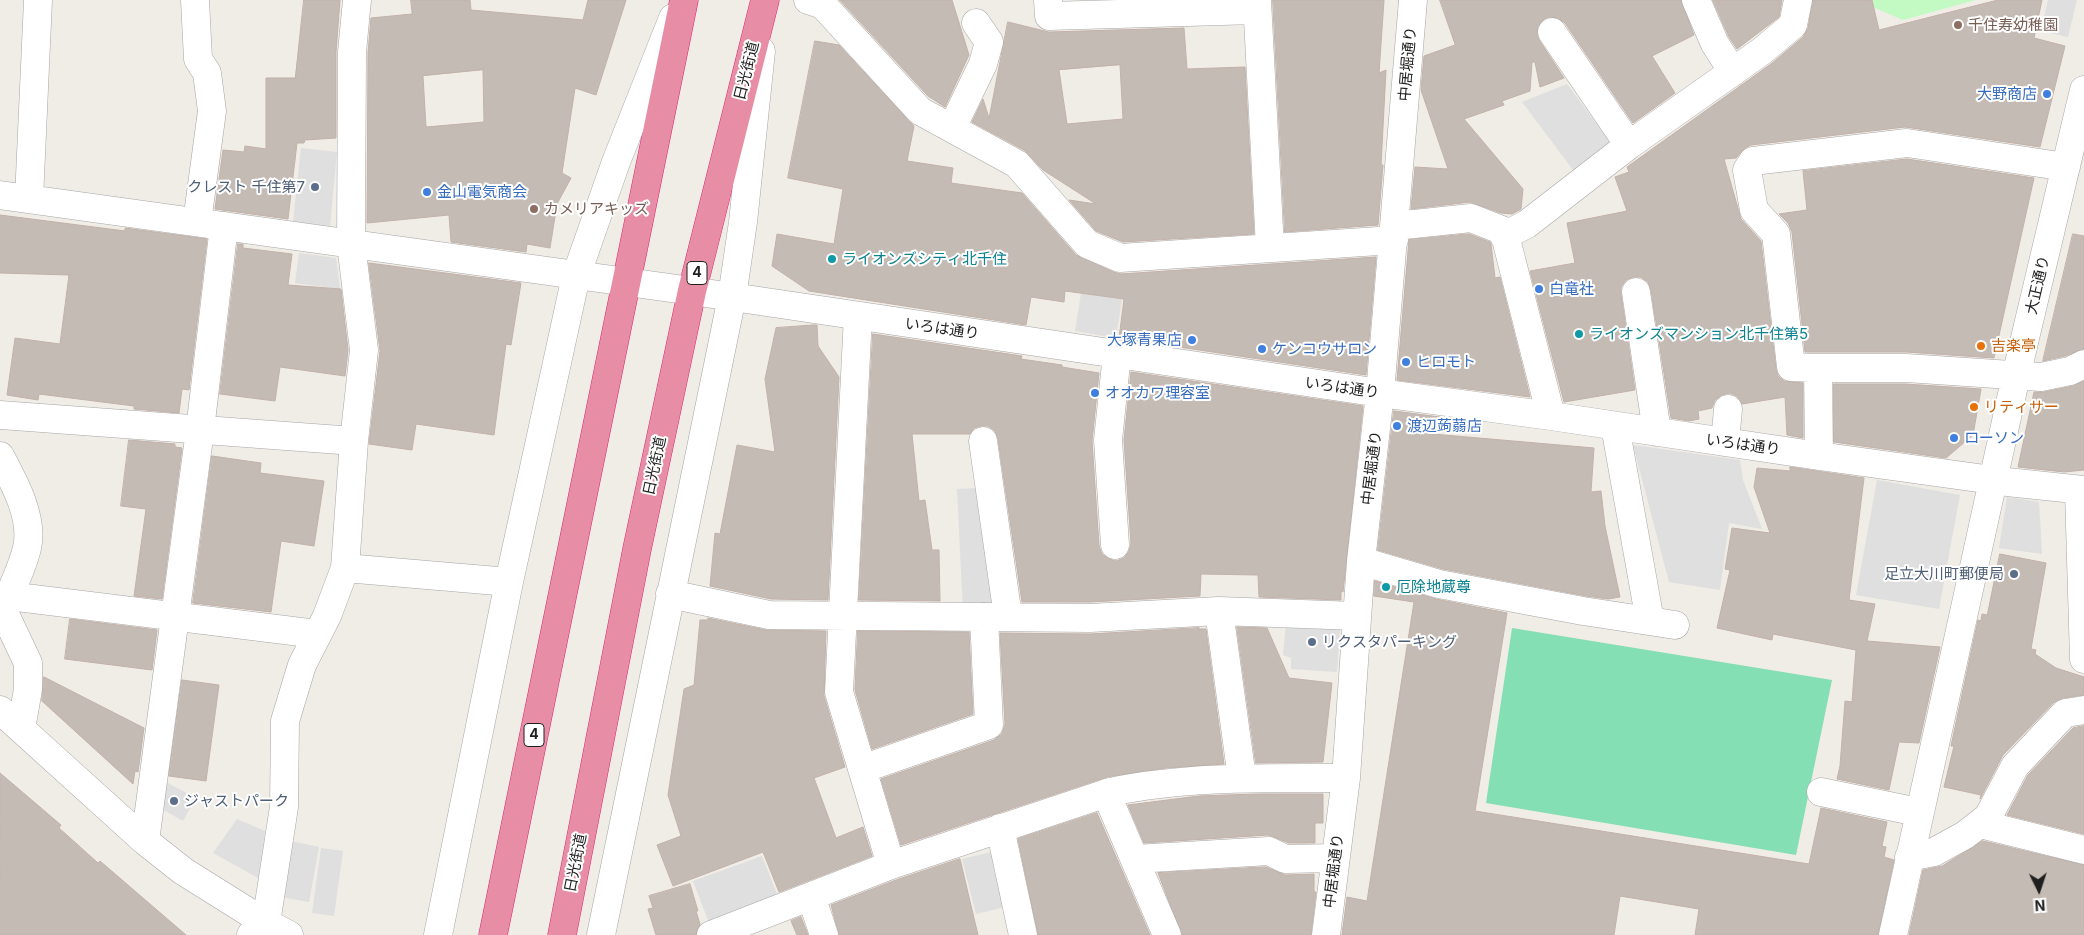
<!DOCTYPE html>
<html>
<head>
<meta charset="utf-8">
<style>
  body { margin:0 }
  #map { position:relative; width:2084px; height:935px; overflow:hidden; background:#f0ece6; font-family:Inter,sans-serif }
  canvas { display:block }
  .north { position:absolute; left:2014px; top:865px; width:50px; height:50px; -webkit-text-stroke:4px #fff; paint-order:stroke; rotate:176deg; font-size:14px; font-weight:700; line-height:20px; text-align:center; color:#1f1f1f }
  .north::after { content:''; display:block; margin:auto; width:18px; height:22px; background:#1f1f1f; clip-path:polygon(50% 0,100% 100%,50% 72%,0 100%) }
</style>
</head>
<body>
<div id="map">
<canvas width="2084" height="935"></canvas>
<div class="north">N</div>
</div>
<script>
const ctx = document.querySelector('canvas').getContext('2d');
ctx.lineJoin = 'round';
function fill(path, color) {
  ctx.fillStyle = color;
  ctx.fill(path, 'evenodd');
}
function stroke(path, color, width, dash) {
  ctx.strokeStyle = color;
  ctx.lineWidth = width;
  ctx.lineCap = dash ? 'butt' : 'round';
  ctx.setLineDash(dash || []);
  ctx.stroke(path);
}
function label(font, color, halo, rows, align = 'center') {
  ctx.font = font + ' Inter,"Noto Sans JP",sans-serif';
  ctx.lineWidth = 4;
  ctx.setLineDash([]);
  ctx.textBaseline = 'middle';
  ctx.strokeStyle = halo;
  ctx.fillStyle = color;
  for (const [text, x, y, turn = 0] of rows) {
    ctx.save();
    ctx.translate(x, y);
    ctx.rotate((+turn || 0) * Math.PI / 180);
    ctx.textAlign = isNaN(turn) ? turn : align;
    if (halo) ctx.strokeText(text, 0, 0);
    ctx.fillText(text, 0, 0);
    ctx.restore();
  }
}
const park = new Path2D(`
  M1828,0H1976L1903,20L1875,8L1836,22Z`);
const pitch = new Path2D(`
  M1512,628L1832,680L1796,855L1486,803Z`);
const parking = new Path2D(`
  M2048,0H2077L2068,37L2041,31Z
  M1567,84L1616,150L1579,178L1522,102Z
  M301,148L337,152L330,226L293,222Z
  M299,253L336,258L340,289L295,283Z
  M1081,293L1122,299L1116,338L1075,331Z
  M1633,445L1740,460L1743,480L1762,529L1729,523L1720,590L1669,582Z
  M1877,480L1960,495L1939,609L1856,595Z
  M978,488L1001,611L963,612L957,489Z
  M2007,497L2039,502L2042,554L1999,548Z
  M1286,625L1340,630L1337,672L1291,669V658L1283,655Z
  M164,781L196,798L183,821L152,803Z
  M237,819L265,831L260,879L213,853Z
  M286,840L319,847L309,902L276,896Z
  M321,848L343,851L334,916L312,913Z
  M992,852L1005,907L976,914L962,859Z
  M762,856L780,902L711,928L693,881Z`);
const building = new Path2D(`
  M304,0H340L336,52V138L305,140L304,143H297L288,219L215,209L223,150L244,152L245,146L266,149V78H295Z
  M411,0H470L471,10L583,20L588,0H626L596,95L575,88L562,173L571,178L557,204L550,248L527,244L526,252L451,242L449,215L367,223L368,53L371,18L412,14ZM483,70L484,122L426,127L423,76Z
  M840,0H952L969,55L945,107L928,96Z
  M1273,0H1384L1379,73L1386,70L1381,165H1383L1378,225L1285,232Z
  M1440,0H1681L1694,35L1652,56L1675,93L1633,123L1565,23L1558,18L1550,17L1544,19L1538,26L1537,34L1539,40L1564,78L1540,87L1535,62H1532L1530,91L1502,101L1504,105L1464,119L1523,189L1521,209L1512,214L1501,213L1470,202L1411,209L1415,167L1448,169L1421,90L1424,56L1455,45Z
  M1713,0H1782L1779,17L1737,49L1729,37Z
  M1813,0H1872L1879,30L1998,0H2042L2034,38L2065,46L2040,147L1905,127L1751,145L1745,148L1736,158L1724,159L1741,219L1761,241L1776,369L1778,376L1784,381L1803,383V438L1787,435L1785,397L1742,404L1737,396L1729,393L1722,395L1715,400L1712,408L1698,411L1699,419L1689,421L1671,418L1651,290L1648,282L1641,277H1633L1626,280L1621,287V294L1635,390L1564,402L1530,271L1575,263L1567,223L1627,211L1615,177L1629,172L1627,167L1771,64L1803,37L1808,28Z
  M1008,22L1049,32L1184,28L1187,69L1245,67L1254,234L1123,242L1096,231L1069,200L1096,204L1043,170L1024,150L972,122L983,99L989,118ZM1120,65L1123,119L1067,124L1059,70Z
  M815,41L839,45L914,126L907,161L953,168L951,183L1022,193L1076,255L1114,272L1121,274L1376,257L1366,375L1119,338L1124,299L1065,291L1064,302L1031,297L1026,325L809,291L772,266L777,234L834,244L843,189L788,178Z
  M1907,159L2034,178L1994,358L1906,352H1805L1792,232L1788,223L1779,214L1807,210L1803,171Z
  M0,215L125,231V228L207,239L189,390L182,389L179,413L134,409V406L39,394L38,400L7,395L15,338L60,344L69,275L0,273Z
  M1469,234L1490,242L1491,244L1495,278L1500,277L1530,397L1397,380L1409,240Z
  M2073,234L2084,236V349L2065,356L2043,361Z
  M238,244H243V248L292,254L288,285L341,289L348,350L345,376L280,367L275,401L220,394Z
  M369,263L521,283L511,345L506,344L494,435L416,424L412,450L369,444L380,351Z
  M813,325H817L818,346L839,377L828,600L771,599L710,586L715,533L720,534L737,445L775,452L765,379L776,328Z
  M873,334L1022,356L1021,359L1062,365V367L1099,373L1092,441L1099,546L1102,554L1109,559L1116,561L1124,558L1129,551L1131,544L1124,440L1131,372L1363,406L1343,592L1341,591V600L1259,597L1258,575L1201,574L1200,596L1090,602H1022L998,439L995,431L988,426H981L974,428L970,434H912L919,501L925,500L932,550H939L940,601L859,600Z
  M2084,381V470L2064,472L2018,467L2034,392H2044L2073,386Z
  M1834,384H1905L1981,389L1973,435L1946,458L1834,442Z
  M1394,411L1470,421L1421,430V433L1594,448L1591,492L1601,491L1605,526L1620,597L1608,599L1586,596L1443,569L1378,550Z
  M129,440L175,444V447L182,448L162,599L134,596L146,509L121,506Z
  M212,456L261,463L260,473L324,481L314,546L281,541L271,612L193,603Z
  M1790,467L1864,478L1849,600L1875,604L1867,641L1940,647L1919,743L1899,742L1889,790L1837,779L1840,766L1845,701L1852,702L1856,650L1773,634L1772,640L1717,628L1730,570L1725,569L1732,528L1770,533L1754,487L1757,468L1790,471Z
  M2000,554L2046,563L2031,649L2036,650L2035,654L2056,668L2084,677V695L2063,698L2054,702L2003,755L1980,799L1981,795L1944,787L1954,746H1951L1978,620L1981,621L1982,614L1987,615Z
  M1375,581L1436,599L1507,613L1475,811L1809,864L1821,808L1887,822L1882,846L1886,847L1884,857L1894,860L1878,935H1695L1699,909L1620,896L1614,935H1342L1347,897L1367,901L1414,602L1374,596Z
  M708,618L766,630L826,631L824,696L845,767L814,778L836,838L863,827L872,856L779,892L763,852L673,886L657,845L681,836L668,795L684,689L694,685L700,620H708Z
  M70,619L157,630L152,670L65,659Z
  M1237,627L1267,628L1289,678L1332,683L1323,762L1256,763Z
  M1199,628V629H1206L1224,764L1166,768L1107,777L901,845L881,779L994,740L1002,734L1005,724L1000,633L1090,634Z
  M858,631L969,632L973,714L872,749L855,690Z
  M44,677L144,728L138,772L135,771L133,784L42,701Z
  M182,680L219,685L206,781L169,776Z
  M2084,726V834L2007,815L2028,775L2073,728Z
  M0,773L61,825L59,828L98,863L100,861L186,935H0Z
  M1257,794H1323V823H1315V843H1289L1268,835L1144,843L1128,805L1199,796Z
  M1097,813L1150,935H1038L1018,839Z
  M1983,841L2084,865V935H1909L1923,870L1942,866Z
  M960,859L978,935H839L831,905L896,880Z
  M1266,867L1285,875L1314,874V892H1316L1311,935H1182L1158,873Z
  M690,884L698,911H696L700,924L696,935H656L648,909L653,908L649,896Z
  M801,917L808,935H797L791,921Z`);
const minor = new Path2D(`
  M195,0L198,59L207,73L212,111L197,222
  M808,0L823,5L920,111L1017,164L1087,244L1120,258L1394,240
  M1048,0L1049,16L1256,10
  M1257,0L1270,248
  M1696,0L1715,44L1733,72
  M1552,32L1629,145
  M952,128L983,64L989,42L976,23
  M0,195L692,291L1380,393L1551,416L1819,456L2007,482L2084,490
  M29,199L38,0
  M1395,226L1471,218L1504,231L1551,416
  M1504,236L1527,224L1629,145L1762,51L1793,25L1798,0
  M1636,292L1657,432
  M858,316L839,692L891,865
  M1818,368L1791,367L1776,234L1754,210L1747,170L1753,161L1907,143L2066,167
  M0,415L354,441
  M1615,426L1650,621
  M983,441L1008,617
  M1725,442L1728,409
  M0,456C14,482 34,518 27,548C22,569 11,590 3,610L28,663V689L21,729
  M1819,456L1818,368H1906L2041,377L2070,371L2084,364
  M2079,491L2084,659
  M1115,545L1108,440L1117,354
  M1361,561L1439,584L1583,611L1675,625
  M345,568L509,582
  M670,594L769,615L1090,618L1219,611L1357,616
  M9,596L317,634
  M1219,611L1242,778
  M0,710L145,841L183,871L266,923L289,935
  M862,769L989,725L984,617
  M1821,792L1918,812
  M1106,793L1167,935
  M1980,824L2084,850
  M1000,828L1023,935
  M145,841L200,430L224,226
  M1909,857L1934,852L1965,835L1988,817L2015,766L2065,713L2084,710
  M1135,859L1269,851L1285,859L1335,858
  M811,896L824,935
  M251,935L266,923L284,807L285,721L302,665L327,616L345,568L354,441L364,350L351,244L352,52L357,0
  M438,935L509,582L576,276L616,162L673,18
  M601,935L732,297L743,222L761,51
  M711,935L891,865L1110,792C1187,776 1267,778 1346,778
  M1326,935L1346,778L1361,561L1380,393L1413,0
  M1893,935L2016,376L2084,90`);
const highway = new Path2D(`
  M493,935L684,0
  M562,935L637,549L692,291L765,0`);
const markers = [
  [1958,25,5,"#8d6e63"],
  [2047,94,5,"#3f7fe0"],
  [315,187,5,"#5c6f8a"],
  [427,192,5,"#3f7fe0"],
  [534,209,5,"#8d6e63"],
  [832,259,5,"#0f9aa8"],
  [1539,289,5,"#3f7fe0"],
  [1579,334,5,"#0f9aa8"],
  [1192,340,5,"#3f7fe0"],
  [1981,346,5,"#e8710a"],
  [1262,349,5,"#3f7fe0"],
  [1406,362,5,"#3f7fe0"],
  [1095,393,5,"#3f7fe0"],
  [1974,407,5,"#e8710a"],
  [1397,426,5,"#3f7fe0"],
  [1954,438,5,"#3f7fe0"],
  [2014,574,5,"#5c6f8a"],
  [1386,587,5,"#0f9aa8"],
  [1312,642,5,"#5c6f8a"],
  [174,801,5,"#5c6f8a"]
];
const shields = [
  [697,273,20],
  [534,735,20]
];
const shieldNames = [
  ["4",697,273],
  ["4",534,735]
];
const educationNames = [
  ["千住寿幼稚園",1968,25],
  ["カメリアキッズ",544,209]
];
const streetNames = [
  ["中居堀通り",1408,64,-85],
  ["日光街道",747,71,-76],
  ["大正通り",2038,285,-77],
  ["いろは通り",942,329,8],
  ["いろは通り",1342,388,8],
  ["いろは通り",1743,445,8],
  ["日光街道",655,466,-78],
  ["中居堀通り",1372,468,-83],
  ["日光街道",576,863,-79],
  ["中居堀通り",1334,871,-83]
];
const shopNames = [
  ["大野商店",2037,94,"right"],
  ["金山電気商会",437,192],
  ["白竜社",1549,289],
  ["大塚青果店",1182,340,"right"],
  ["ケンコウサロン",1272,349],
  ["ヒロモト",1416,362],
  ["オオカワ理容室",1105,393],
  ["渡辺蒟蒻店",1407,426],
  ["ローソン",1964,438]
];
const serviceNames = [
  ["クレスト 千住第7",305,187],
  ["足立大川町郵便局",2004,574],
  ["リクスタパーキング",1322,642,"left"],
  ["ジャストパーク",184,801,"left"]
];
const cultureNames = [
  ["ライオンズシティ北千住",842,259],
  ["ライオンズマンション北千住第5",1589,334],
  ["厄除地蔵尊",1396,587]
];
const foodNames = [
  ["吉楽亭",1991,346],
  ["リティサー",1984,407]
];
fill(park, '#c3fac3');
fill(pitch, '#84dfb4');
fill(parking, '#dfdfdf');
fill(building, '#c5bbb5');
stroke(building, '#c2b1a8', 1);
stroke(minor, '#a6a6a6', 29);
stroke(highway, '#db2573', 29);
stroke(minor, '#fff', 28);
stroke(highway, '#e78ea6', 28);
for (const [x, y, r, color] of markers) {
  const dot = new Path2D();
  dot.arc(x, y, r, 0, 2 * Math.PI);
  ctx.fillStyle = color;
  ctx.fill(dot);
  stroke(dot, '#fff', 2);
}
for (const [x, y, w] of shields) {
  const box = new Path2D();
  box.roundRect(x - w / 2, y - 11.5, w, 23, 4);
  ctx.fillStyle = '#fff';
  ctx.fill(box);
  stroke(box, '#1f1f1f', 1);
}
label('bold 14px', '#1f1f1f', null, shieldNames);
label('15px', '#785e54', '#fff', educationNames, 'left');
label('15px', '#1f1f1f', '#fff', streetNames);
label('15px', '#366cbe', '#fff', shopNames, 'left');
label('15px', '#4e5e75', '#fff', serviceNames, 'right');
label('15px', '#0d838f', '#fff', cultureNames, 'left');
label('15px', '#c56008', '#fff', foodNames, 'left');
</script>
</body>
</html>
